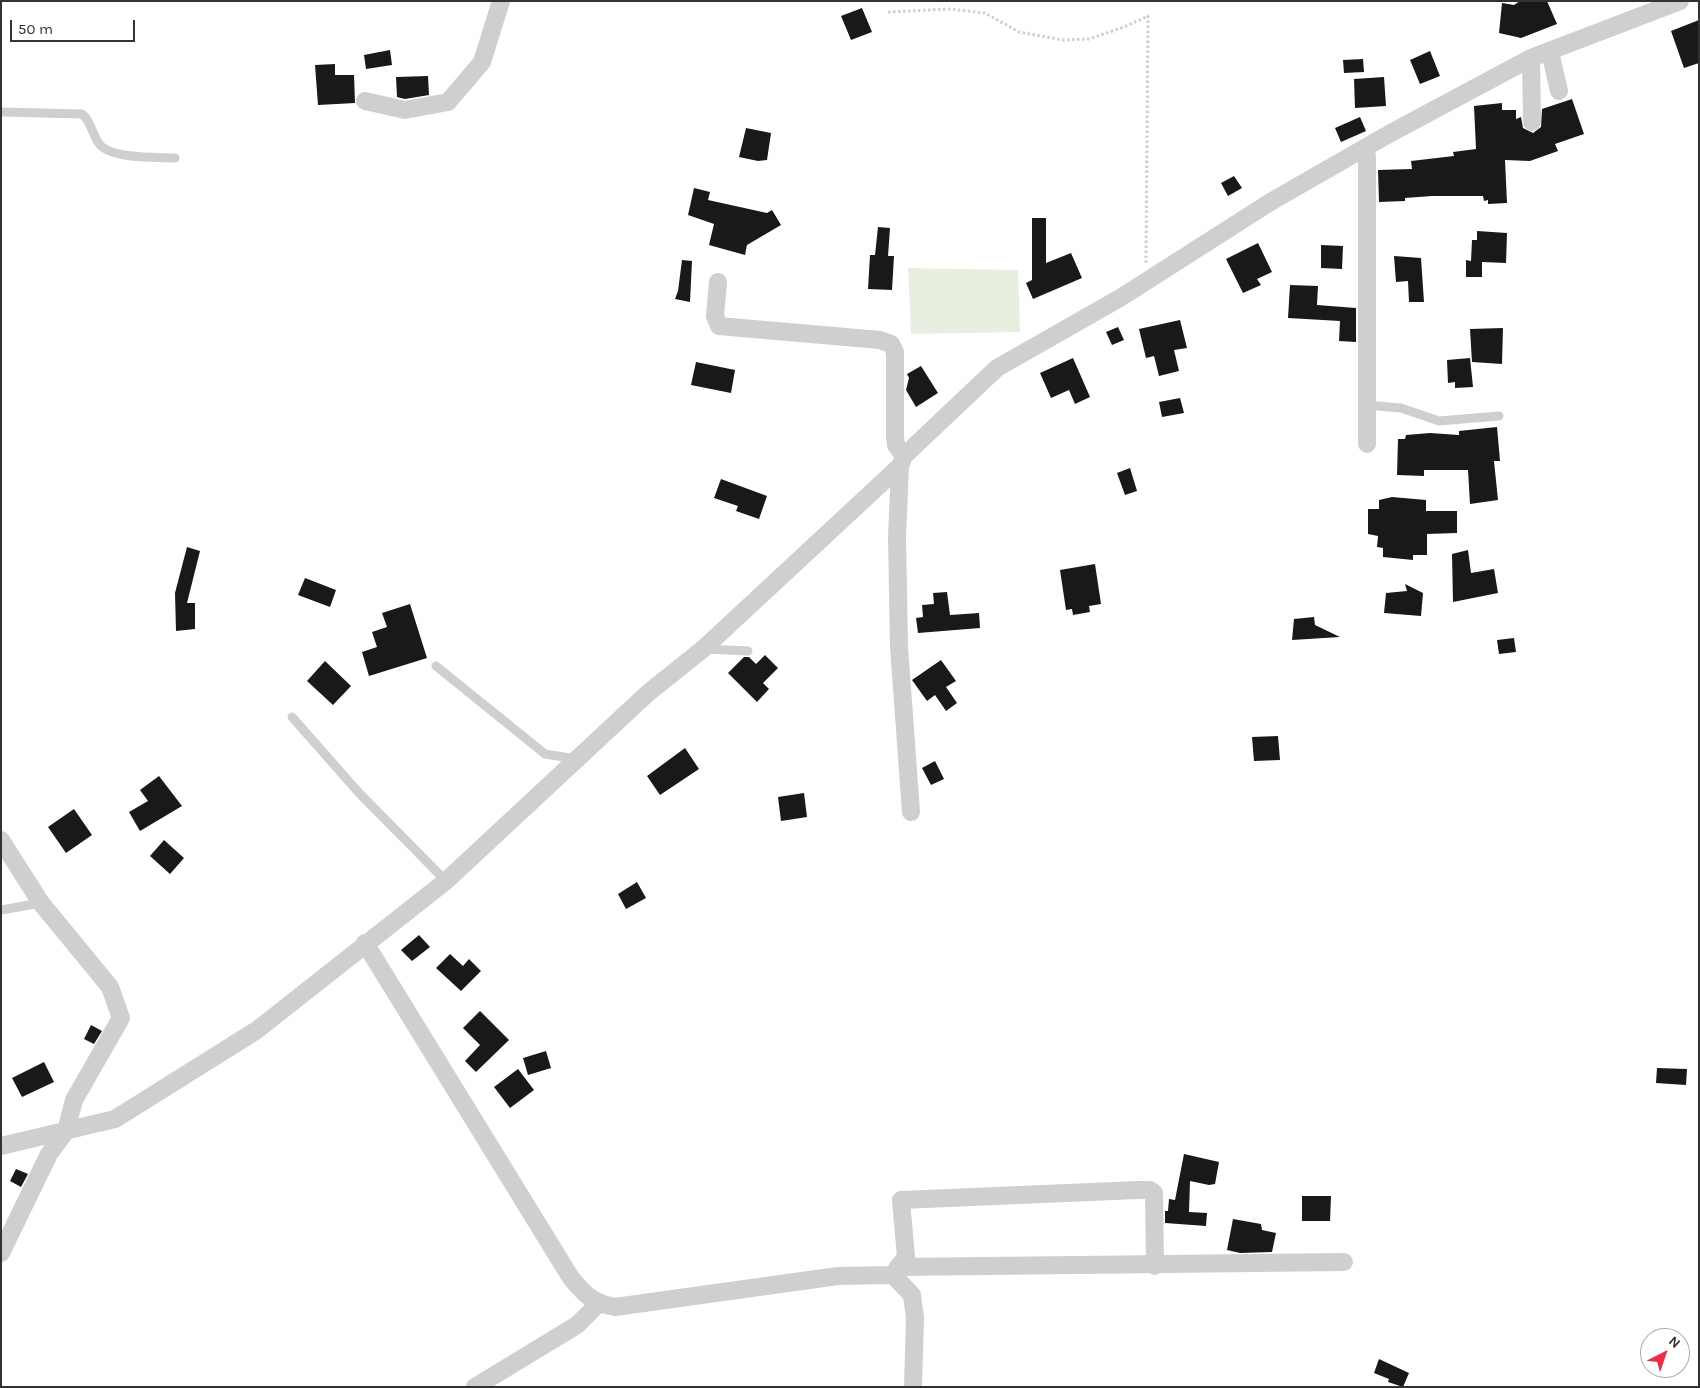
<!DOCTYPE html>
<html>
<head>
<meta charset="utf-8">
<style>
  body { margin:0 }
  #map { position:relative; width:1700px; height:1388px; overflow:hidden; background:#fff; font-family:Karla,sans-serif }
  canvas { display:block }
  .frame { position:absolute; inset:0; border:2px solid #323232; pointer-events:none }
  .north { position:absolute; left:1640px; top:1328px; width:50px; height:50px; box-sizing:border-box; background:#fff; border:1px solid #adadad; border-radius:50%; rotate:41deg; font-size:14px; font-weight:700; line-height:20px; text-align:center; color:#323232 }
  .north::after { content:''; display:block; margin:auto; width:18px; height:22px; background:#f22b45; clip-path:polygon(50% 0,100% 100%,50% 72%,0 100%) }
  .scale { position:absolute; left:10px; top:20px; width:125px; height:22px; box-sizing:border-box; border:2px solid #323232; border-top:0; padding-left:6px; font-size:15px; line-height:18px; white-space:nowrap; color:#323232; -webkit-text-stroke:4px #fff; paint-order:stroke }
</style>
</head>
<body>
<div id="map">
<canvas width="1700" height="1388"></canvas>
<div class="frame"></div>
<div class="north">N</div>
<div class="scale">50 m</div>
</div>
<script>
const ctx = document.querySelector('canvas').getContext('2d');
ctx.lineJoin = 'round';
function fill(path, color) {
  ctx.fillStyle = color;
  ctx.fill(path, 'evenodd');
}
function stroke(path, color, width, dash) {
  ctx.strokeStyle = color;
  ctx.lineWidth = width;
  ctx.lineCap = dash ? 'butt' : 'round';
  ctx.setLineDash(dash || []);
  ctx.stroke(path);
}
const green = new Path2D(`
  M908,268L1018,270L1020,332L911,334Z`);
const building = new Path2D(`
  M1520,1H1547L1557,24L1521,38L1499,33L1502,3L1514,5Z
  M862,8L872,32L851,40L841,16Z
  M1699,20V63L1684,68L1671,31Z
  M390,50L392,65L366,69L364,55Z
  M1430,51L1440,76L1420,84L1410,60Z
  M1363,59L1364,72L1344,73L1343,60Z
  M335,64V75H354L355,103L318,105L315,65Z
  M428,76L429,95L405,99L397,97L396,77Z
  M1384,77L1386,106L1355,108L1354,79Z
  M1572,99L1584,134L1555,144L1558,151L1530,161L1505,160L1507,203L1488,204V200L1484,201L1483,196H1432L1405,198V201L1379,202L1378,170L1412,169L1411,161L1454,156L1453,152L1476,149L1474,106L1502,103V110H1516V119L1521,117L1523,128L1533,133L1541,127L1542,109Z
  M1360,117L1366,131L1341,142L1335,128Z
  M746,128L771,133L767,160L758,161L739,157Z
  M1234,176L1242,188L1228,196L1221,183Z
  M694,188L710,192L708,200L767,213L772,210L781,225L747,245L745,255L709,245L714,224L688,215Z
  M1032,218H1046V263L1071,253L1082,278L1033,299L1026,283L1032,280Z
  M878,227L890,228L888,256H894L892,290L868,289L870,255H875Z
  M1477,231L1507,233L1506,263L1482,262V277H1466V260L1471,261L1472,240H1477Z
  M1258,243L1272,272L1257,279L1261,285L1243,293L1226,259Z
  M1321,245L1343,246L1342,269L1321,268Z
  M1394,256L1421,258L1424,302H1409L1408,281L1396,282Z
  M682,260L692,261L690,302L675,299L678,291Z
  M1290,285L1318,286L1317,305L1356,308V342L1339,341L1340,321L1288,318Z
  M1180,320L1187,348L1174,350L1179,371L1159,376L1154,356L1146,358L1139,329Z
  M1118,327L1124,340L1112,345L1106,332Z
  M1503,328L1502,364L1472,362L1470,329Z
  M1073,358L1090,397L1075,404L1069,390L1051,398L1040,373Z
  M1470,358L1473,387L1455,388V382L1448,383L1447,360Z
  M696,362L735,370L731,393L691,385Z
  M921,366L938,393L916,407L906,390L909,378L907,374Z
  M1180,398L1184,413L1162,417L1159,402Z
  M1497,427L1500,461H1494L1498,500L1470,504L1468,470H1424V476L1397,475L1398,439H1405L1406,435L1430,433L1459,435V431Z
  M1130,468L1137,491L1125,495L1117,473Z
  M721,479L767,496L759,519L736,511L738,506L714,498Z
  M1392,497L1426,500V511H1457V533L1427,534V555H1413V560L1383,557V548L1377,547L1378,536L1368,534V509H1379V500Z
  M187,547L200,551L187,603H195V629L176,631L175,593Z
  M1468,550L1471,573L1494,569L1498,593L1453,602L1452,554Z
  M1095,564L1101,604L1089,606L1090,612L1073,615L1072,609L1066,610L1060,570Z
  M305,578L336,590L330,607L298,595Z
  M1405,584L1423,593L1421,616L1384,613L1386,593L1407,591Z
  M947,592L950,615L979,613L980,628L918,633L916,618L923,617L922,605L934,604L933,593Z
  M410,604L427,658L369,676L362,652L377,647L372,632L387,627L382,613Z
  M1314,617L1315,625L1340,637L1292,640L1294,619Z
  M1514,638L1516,652L1499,654L1497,640Z
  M765,655L778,668L763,683L769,689L757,702L728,673L744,657H749L756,664Z
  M941,660L956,681L946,687L957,703L946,711L935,695L927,701L912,680Z
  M325,661L351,686L333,705L307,681Z
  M1278,736L1280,760L1254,761L1252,737Z
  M685,748L699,769L660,795L647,776Z
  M935,761L944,779L931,785L922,768Z
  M159,776L182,806L140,831L129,812L148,801L140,790Z
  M804,793L807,817L781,821L778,797Z
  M74,809L92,835L66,853L48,827Z
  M164,840L184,858L170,874L150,856Z
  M637,882L646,898L626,909L618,894Z
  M419,935L430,947L412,961L401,950Z
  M450,954L463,966L469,959L481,971L461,991L436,968Z
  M480,1011L509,1040L476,1072L465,1061L480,1045L463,1028Z
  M91,1025L102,1031L94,1044L84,1039Z
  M546,1051L551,1068L528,1075L523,1058Z
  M44,1062L54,1082L22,1097L12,1078Z
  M1657,1068L1687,1069L1686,1085L1656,1083Z
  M518,1069L534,1090L510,1108L494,1087Z
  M1184,1154L1219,1162L1215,1184L1209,1185L1190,1181L1189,1212L1207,1213L1206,1226L1165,1223V1211H1168L1169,1199L1175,1200Z
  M16,1169L28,1174L21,1187L10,1181Z
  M1302,1196H1331L1330,1221H1302Z
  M1233,1219L1261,1224L1262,1230L1276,1233L1272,1252L1240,1253L1227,1250Z
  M1379,1359L1409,1373L1403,1387L1388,1382L1389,1379L1374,1373Z`);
const path = new Path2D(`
  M888,12L950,9L985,13L1019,32L1063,40L1089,39L1124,27L1148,16L1146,263`);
const service = new Path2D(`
  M1,112L82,114C93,123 92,138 102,147C118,159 156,157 175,158
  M1366,405L1401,408L1439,421L1499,416
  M706,649L748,651
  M436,666L545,754L576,759
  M292,717L360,794L446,881
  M1,910L41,903`);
const minor = new Path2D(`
  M1550,52L1559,91
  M1531,58L1532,122
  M365,101L405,110L448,102L482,62L501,1
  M1365,148L1367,156V444
  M718,282L715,316L719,326L880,340L891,344L895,352V436L896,445L904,456
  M900,466L897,537L899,647L911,812
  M1,840L41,903L110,987L121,1018L74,1100L66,1131L49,1154L1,1253
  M365,943L571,1278C585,1295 593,1303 615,1307L838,1276L893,1275L912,1295L915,1318L913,1387
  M1,1146L115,1119L257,1030L446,881L648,693L703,649L900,466L904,456L997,368L1120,298L1272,201L1389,134L1531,58L1680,1
  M898,1267L906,1257L901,1200L1138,1190H1150L1154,1193L1155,1266
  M893,1275L898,1267L1344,1262
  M475,1387L577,1325L598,1304`);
fill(green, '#e9efe0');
fill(building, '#191919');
stroke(path, '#cfcfcf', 3, [2.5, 2.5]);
stroke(service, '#cfcfcf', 9);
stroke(minor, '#cfcfcf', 18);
</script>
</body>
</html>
